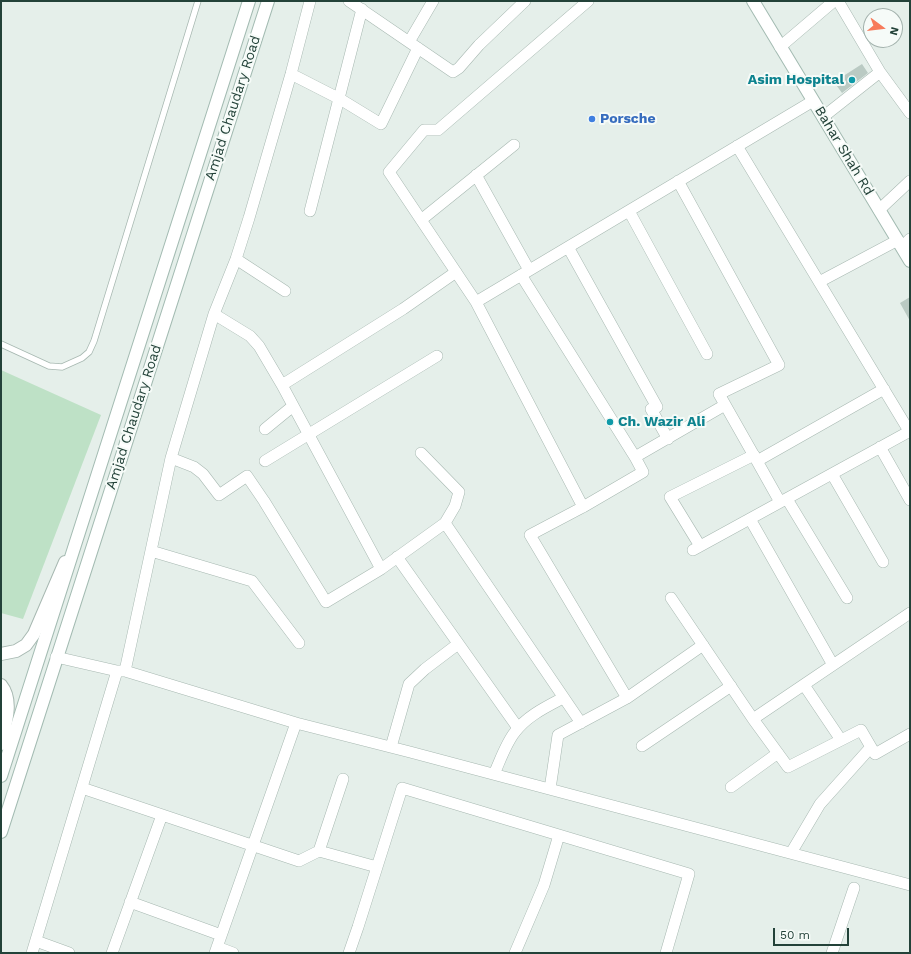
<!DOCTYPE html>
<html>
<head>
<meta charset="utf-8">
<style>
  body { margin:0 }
  #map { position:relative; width:911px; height:954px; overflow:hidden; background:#e5efea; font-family:"Work Sans",sans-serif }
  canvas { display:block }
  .frame { position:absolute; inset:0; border:2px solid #234239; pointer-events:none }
  .north { position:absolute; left:863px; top:8px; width:40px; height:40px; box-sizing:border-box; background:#f6fbf8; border:1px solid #a2b1ac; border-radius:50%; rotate:105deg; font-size:11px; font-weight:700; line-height:16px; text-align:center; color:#234239 }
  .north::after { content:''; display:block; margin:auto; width:14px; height:18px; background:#f77b5b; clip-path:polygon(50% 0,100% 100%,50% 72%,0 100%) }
  .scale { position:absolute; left:773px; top:928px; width:76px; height:18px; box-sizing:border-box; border:2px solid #234239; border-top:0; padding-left:5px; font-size:12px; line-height:14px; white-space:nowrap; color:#234239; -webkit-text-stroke:3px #f6fbf8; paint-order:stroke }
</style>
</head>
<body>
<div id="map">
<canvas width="911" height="954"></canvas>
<div class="frame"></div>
<div class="north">N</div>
<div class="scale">50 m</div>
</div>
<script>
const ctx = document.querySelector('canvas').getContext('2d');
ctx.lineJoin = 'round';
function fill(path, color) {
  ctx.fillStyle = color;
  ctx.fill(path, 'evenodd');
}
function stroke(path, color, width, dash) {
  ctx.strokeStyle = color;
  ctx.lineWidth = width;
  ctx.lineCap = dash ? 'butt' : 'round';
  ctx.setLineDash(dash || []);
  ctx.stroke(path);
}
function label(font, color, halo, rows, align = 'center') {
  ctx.font = font + ' "Work Sans",sans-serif';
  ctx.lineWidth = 4;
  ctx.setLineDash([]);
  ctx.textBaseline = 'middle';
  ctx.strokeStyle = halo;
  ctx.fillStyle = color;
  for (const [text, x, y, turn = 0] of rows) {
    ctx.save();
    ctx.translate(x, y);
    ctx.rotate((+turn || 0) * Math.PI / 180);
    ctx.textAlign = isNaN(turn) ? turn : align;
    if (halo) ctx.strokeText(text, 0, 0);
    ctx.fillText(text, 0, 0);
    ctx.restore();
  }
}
const green = new Path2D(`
  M1,370L101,415L23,619L1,613Z`);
const building = new Path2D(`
  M862,64L868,73L842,93L834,82Z
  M910,297V321L900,303Z`);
const service = new Path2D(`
  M1,344L49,366L62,367L82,358L89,352L94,341L198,1`);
const minor = new Path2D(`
  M349,1L453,72L459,68L479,45L525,1
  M588,1L438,130H424L389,172L476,302L813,101
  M409,42L433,1
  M780,47L834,1
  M880,72L910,113
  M291,74L340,99L381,124L418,48
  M823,117L880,72L838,1
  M737,146L909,431
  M476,175L529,270
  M678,181L779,365L719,394L757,461
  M879,210L910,181
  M310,211L362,9
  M629,211L707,354
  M421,220L514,145
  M568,247L657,407L651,409L668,439
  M902,247L910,239
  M236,259L285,291
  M521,275L635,457L725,405
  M819,282L898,240
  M476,302L583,507L643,472L635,457
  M214,314L250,336L259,346L282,385L403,309L456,272
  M265,429L293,406
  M880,447L910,500
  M421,453L459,492L455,506L445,523
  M171,458L194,467L203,474L219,495L247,476L264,501L326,602L381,569L282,385
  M265,461L437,356
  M832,474L883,562
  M787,499L847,598
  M780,502L757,461L884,389
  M583,507L530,535L627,698
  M750,519L833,665
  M700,546L670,497L754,455
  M693,550L910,431
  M151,551L252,581L299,643
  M397,557L518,728
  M381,569L445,523L581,723
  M671,598L753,719
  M910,613L753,719L788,767L861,730L875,754L910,734
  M56,657L117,671H125L296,723L410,752L910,885
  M125,671L171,458L214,314L236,259L249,218L291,74L310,1
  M804,685L841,740
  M642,746L731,686
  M391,747L409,684L425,669L458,644
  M494,774C500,761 506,743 515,732C527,716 546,707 563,698
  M731,787L778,753
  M82,788L299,861L319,851L377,867
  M550,789L558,735L627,698L703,645
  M319,851L343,779
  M791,853L820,804L871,747
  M130,902L221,935
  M36,941L69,953
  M217,947L233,953
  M32,953L117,671
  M112,953L162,815
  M215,953L296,723
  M349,953L358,927L402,788L689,874L666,953
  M515,953L544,885L559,835
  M832,953L854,888`);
const tertiary = new Path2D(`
  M1,654L16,651L26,645L34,634L65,562
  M1,685C14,701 5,725 1,744`);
const secondary = new Path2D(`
  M753,1L910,261
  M1,776L249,1
  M1,832L268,1`);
const markers = [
  [852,80,4,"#0f9aa8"],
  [592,119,4,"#3f7fe0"],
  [610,422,4,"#0f9aa8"]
];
const cultureNames = [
  ["Asim Hospital",844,80],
  ["Ch. Wazir Ali",618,422,"left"]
];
const streetNames = [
  ["Amjad Chaudary Road",233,108,-72],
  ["Bahar Shah Rd",844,151,59],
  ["Amjad Chaudary Road",134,417,-72]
];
const shopNames = [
  ["Porsche",600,119]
];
fill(green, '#bee1c6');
fill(building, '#bacac3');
stroke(service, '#a7b8b1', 7);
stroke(minor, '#a7b8b1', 12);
stroke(tertiary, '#a7b8b1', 14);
stroke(secondary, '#a3bbb2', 14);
stroke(service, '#fff', 5.5);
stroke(minor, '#fff', 11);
stroke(tertiary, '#fff', 12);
stroke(secondary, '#fff', 12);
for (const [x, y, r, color] of markers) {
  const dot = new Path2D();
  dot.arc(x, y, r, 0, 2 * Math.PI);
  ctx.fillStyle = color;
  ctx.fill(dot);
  stroke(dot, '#f6fbf8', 1.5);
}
label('bold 14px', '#0d838f', '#f6fbf8', cultureNames, 'right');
label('14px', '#234239', '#f6fbf8', streetNames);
label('bold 14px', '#366cbe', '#f6fbf8', shopNames, 'left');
</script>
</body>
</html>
